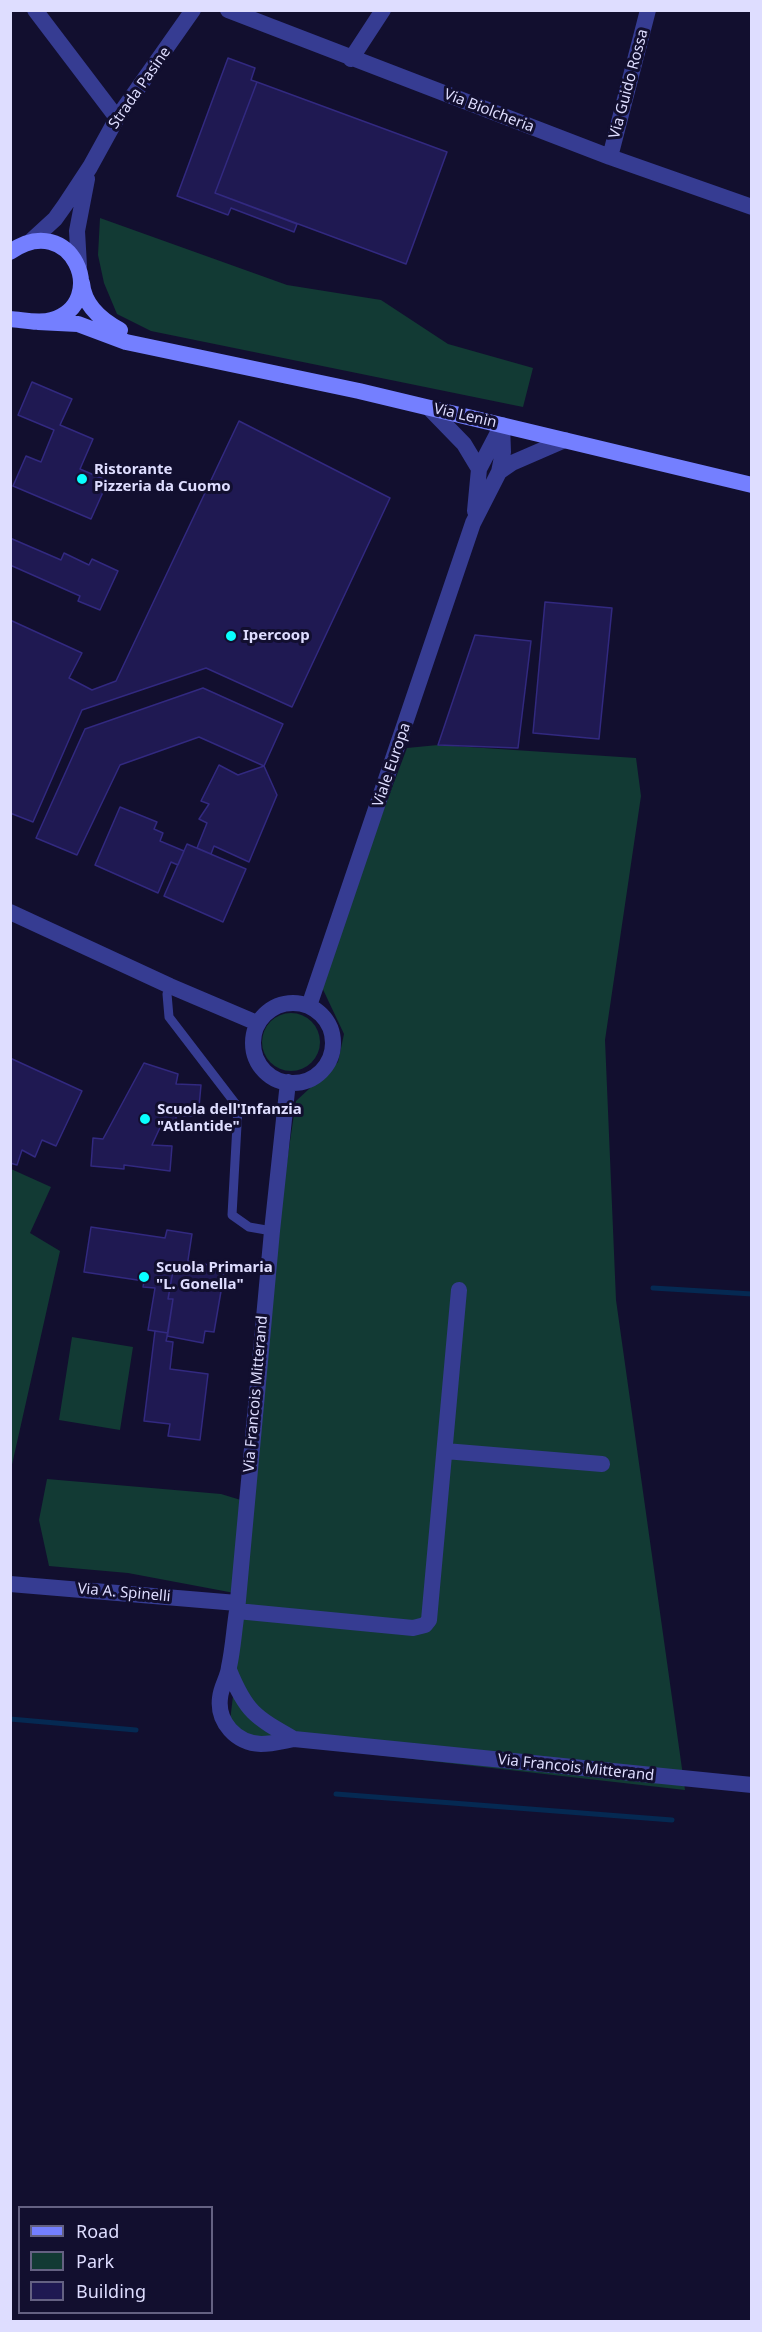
<!DOCTYPE html>
<html>
<head>
<meta charset="utf-8">
<style>
  body { margin:0 }
  #map { position:relative; width:762px; height:2332px; overflow:hidden; background:#120f2f; font-family:"Noto Sans",sans-serif }
  canvas { display:block }
  .frame { position:absolute; inset:0; border:12px solid #deddff; pointer-events:none }
  .legend { position:absolute; left:18px; top:2206px; width:195px; height:108px; box-sizing:border-box; background:#120f2f; border:2px solid #646182; margin:0; padding:8px 10px; list-style:none; font-size:18px; color:#deddff }
  .legend li { display:flex; align-items:center; gap:12px; height:30px }
  .legend b { width:30px; border:2px solid #646182 }
</style>
</head>
<body>
<div id="map">
<canvas width="762" height="2332"></canvas>
<div class="frame"></div>
<ul class="legend">
<li><b style="height:8px;background:#747fff"></b>Road</li>
<li><b style="height:16px;background:#123a34"></b>Park</li>
<li><b style="height:16px;background:#1f1952"></b>Building</li>
</ul>
</div>
<script>
const ctx = document.querySelector('canvas').getContext('2d');
ctx.lineJoin = 'round';
function fill(path, color) {
  ctx.fillStyle = color;
  ctx.fill(path, 'evenodd');
}
function stroke(path, color, width, dash) {
  ctx.strokeStyle = color;
  ctx.lineWidth = width;
  ctx.lineCap = dash ? 'butt' : 'round';
  ctx.setLineDash(dash || []);
  ctx.stroke(path);
}
function label(font, color, halo, rows, align = 'center') {
  ctx.font = font + ' "Noto Sans",sans-serif';
  ctx.lineWidth = 6;
  ctx.setLineDash([]);
  ctx.textBaseline = 'middle';
  ctx.strokeStyle = halo;
  ctx.fillStyle = color;
  for (const [text, x, y, turn = 0] of rows) {
    ctx.save();
    ctx.translate(x, y);
    ctx.rotate((+turn || 0) * Math.PI / 180);
    ctx.textAlign = isNaN(turn) ? turn : align;
    if (halo) ctx.strokeText(text, 0, 0);
    ctx.fillText(text, 0, 0);
    ctx.restore();
  }
}
const green = new Path2D(`
  M100,218L287,285L381,300L448,344L533,368L523,407L151,331L117,314L104,283L98,255Z
  M438,745L636,758L641,796L605,1040L616,1300L685,1790L228,1738L245,1595L128,1573L49,1566L39,1520L47,1479L221,1494L254,1504L275,1242L296,1101L338,1062L344,1034L319,981L407,748Z
  M262 1042a29 29 0 1 1 58 0a29 29 0 1 1-58 0Z
  M11,1169L51,1187L30,1233L60,1251L11,1469Z
  M72,1337L133,1347L120,1430L59,1420Z`);
const stream = new Path2D(`
  M653,1288L752,1294
  M10,1719L136,1730
  M336,1794L672,1820`);
const building = new Path2D(`
  M228,58L255,68L251,80L257,82L215,193L297,224L294,232L231,208L228,215L177,196Z
  M257,82L447,152L406,264L215,193Z
  M32,382L72,399L60,425L93,439L80,469L108,481L91,519L13,486L26,456L41,462L54,430L18,415Z
  M239,421L390,498L292,707L206,668L82,710L33,822L10,813V620L82,653L69,678L92,690L116,681Z
  M10,538L61,560L64,553L89,565L92,559L118,571L100,610L78,601L80,596L10,565Z
  M545,602L612,608L599,739L533,733Z
  M475,635L531,641L518,748L438,745Z
  M203,688L283,724L264,766L199,737L120,765L77,855L36,838L85,729Z
  M219,765L238,775L264,766L277,795L249,862L214,846L211,854L197,848L207,823L199,819L209,804L201,801Z
  M120,807L157,822L154,829L163,833L160,841L184,851L178,865L171,862L158,893L95,865Z
  M187,844L246,869L223,922L164,896Z
  M10,1058L82,1091L56,1146L42,1140L35,1157L22,1150L17,1165L10,1163Z
  M144,1063L178,1074L176,1084L201,1085L199,1107L192,1106L193,1116H176V1121H163L152,1145L172,1146L170,1171L124,1165V1169L91,1166L93,1138L103,1139Z
  M91,1227L165,1238L167,1230L192,1234L186,1273L173,1271L168,1299H173L168,1333L148,1330L155,1288L143,1287L144,1281L84,1272Z
  M188,1261L225,1268L214,1332L205,1331L203,1343L167,1336L173,1299H168L173,1271L186,1273Z
  M155,1331L168,1333L166,1341L173,1342L170,1369L208,1374L200,1440L168,1436L170,1424L144,1421Z`);
const service = new Path2D(`
  M170,986L167,994L169,1017L238,1107L232,1215L249,1227L272,1231`);
const minor = new Path2D(`
  M35,10L117,118
  M228,10L610,157L752,207
  M351,59L383,10
  M610,157L648,10
  M31,241L55,219L65,205L90,167L117,118L193,10
  M79,266L77,231L87,179
  M429,408L464,444L479,469L475,511
  M479,469L502,425
  M499,472L503,452L502,425
  M10,912L170,986L257,1023
  M253 1043a40 40 0 1 1 80 0a40 40 0 1 1-80 0Z
  M309,1006L473,523L499,472L512,463L565,440
  M288,1082L272,1231L237,1611C234,1630 233,1649 229,1667C228,1678 221,1686 220,1698C217,1722 236,1743 261,1744C272,1744 283,1741 294,1739L752,1785
  M445,1451L602,1464
  M10,1584L237,1603
  M237,1611L413,1628L425,1625L429,1620L459,1290
  M229,1670C246,1712 255,1717 294,1739`);
const secondary = new Path2D(`
  M10,252C71,209 111,302 52,320C39,324 24,320 10,319
  M82,283C84,306 101,320 120,330
  M38,322L78,324L126,342L359,391L752,485`);
const markers = [
  [82,479,6,"#09ffff"],
  [231,636,6,"#09ffff"],
  [145,1119,6,"#09ffff"],
  [144,1277,6,"#09ffff"]
];
const streetNames = [
  ["Via Guido Rossa",629,84,-75],
  ["Strada Pasine",140,88,-55],
  ["Via Biolcheria",489,111,21],
  ["Via Lenin",465,416,13],
  ["Viale Europa",392,765,-71],
  ["Via Francois Mitterand",256,1394,-85],
  ["Via A. Spinelli",124,1593,5],
  ["Via Francois Mitterand",576,1768,6]
];
const poiNames = [
  ["Ristorante",94,470],
  ["Pizzeria da Cuomo",94,487],
  ["Ipercoop",243,636],
  ["Scuola dell'Infanzia",157,1110],
  ["\"Atlantide\"",157,1127],
  ["Scuola Primaria",156,1268],
  ["\"L. Gonella\"",156,1285]
];
fill(green, '#123a34');
stroke(stream, '#052952', 5);
fill(building, '#1f1952');
stroke(building, '#322980', 1.5);
stroke(service, '#363c92', 9);
stroke(minor, '#363c92', 16);
stroke(secondary, '#747fff', 16);
for (const [x, y, r, color] of markers) {
  const dot = new Path2D();
  dot.arc(x, y, r, 0, 2 * Math.PI);
  ctx.fillStyle = color;
  ctx.fill(dot);
  stroke(dot, '#120f2f', 2);
}
label('15px', '#deddff', '#120f2f', streetNames);
label('bold 15px', '#deddff', '#120f2f', poiNames, 'left');
</script>
</body>
</html>
